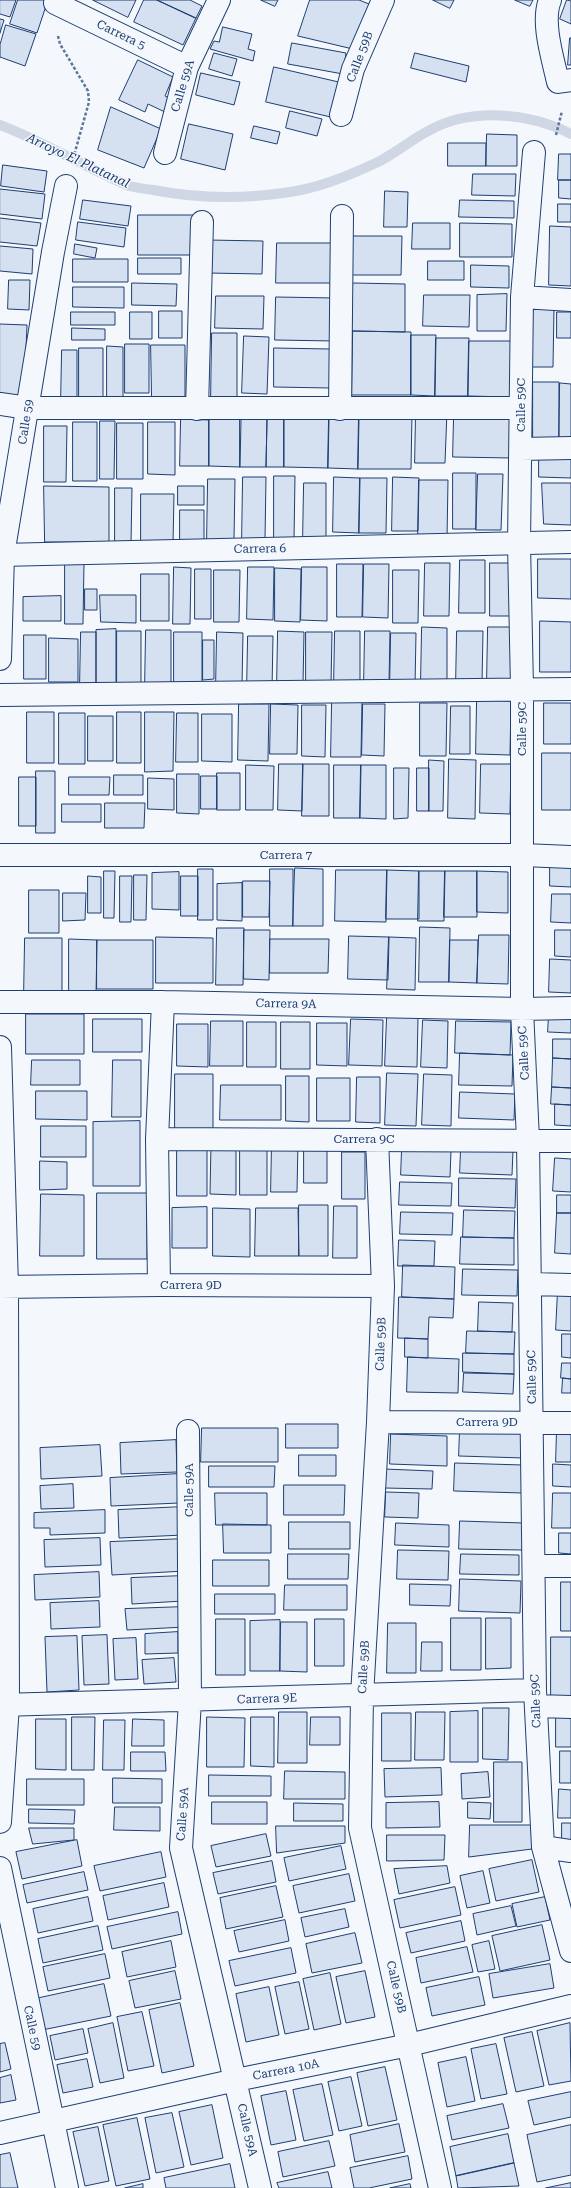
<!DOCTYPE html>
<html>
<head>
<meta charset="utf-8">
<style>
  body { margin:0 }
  canvas { display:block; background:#f4f7fb }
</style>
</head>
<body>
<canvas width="571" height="2188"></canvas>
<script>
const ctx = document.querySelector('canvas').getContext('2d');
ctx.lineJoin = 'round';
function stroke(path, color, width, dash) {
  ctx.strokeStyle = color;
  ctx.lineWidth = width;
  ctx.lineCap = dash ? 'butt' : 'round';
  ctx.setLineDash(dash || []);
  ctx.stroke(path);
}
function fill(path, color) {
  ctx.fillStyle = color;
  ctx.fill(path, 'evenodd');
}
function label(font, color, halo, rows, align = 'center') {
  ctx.font = font + ' "Roboto Serif",serif';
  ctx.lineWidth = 3;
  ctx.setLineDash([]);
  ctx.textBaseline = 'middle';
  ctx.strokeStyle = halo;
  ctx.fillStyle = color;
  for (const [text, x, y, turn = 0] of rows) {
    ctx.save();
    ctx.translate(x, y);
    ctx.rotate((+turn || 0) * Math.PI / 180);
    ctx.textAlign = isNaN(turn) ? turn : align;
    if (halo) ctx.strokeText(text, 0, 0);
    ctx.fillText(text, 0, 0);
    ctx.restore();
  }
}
const stream = new Path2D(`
  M0,125C44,142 85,167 129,186C137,188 146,189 153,190C195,198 241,199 283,193C317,189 348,176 378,162C396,153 412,139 430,130C472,107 530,113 571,134`);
const building = new Path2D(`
  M0,0H16L10,17L0,14Z
  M18,0H48L37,33L10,24Z
  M93,0H136L128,17Z
  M144,0H157L196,18L183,45L134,22Z
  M157,0H190L202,6L196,18Z
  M261,0H278L275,6Z
  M310,0H359L374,6L357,50L298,36Z
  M433,0H454L450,8Z
  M515,0H533L530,6Z
  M567,0L571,1V24L560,19Z
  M0,19L4,20L0,33Z
  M6,25L36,34L25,66L0,57V45Z
  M223,27L252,34L248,49L255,51L253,61L210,49L214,41L219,42Z
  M570,38H571V65H568Z
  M292,43L346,53L343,74L288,64Z
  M214,53L237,59L232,76L209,69Z
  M415,53L469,66L466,82L411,68Z
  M138,60L173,77L165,96L171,99L165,112L148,104L145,112L119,100Z
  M274,67L343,83L335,118L266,102Z
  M201,73L240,82L234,105L196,95Z
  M111,107L161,129L144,168L98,150Z
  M290,111L322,119L317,136L286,128Z
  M189,124L233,134L225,170L181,159Z
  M254,126L280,132L277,144L251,138Z
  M487,134L517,135V166H486Z
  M448,143H486V166H448Z
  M559,154H571V180H558Z
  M3,165L47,171L44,192L1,186Z
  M473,174H516L515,196L472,195Z
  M559,180H571V199L559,198Z
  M0,189L45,194L42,219L0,214Z
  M385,191L408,192L407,227H384Z
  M83,200L131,206L128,226L80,219Z
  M460,200L514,201V218L459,217Z
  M558,204H571V222H558Z
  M138,215H196L195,255H138Z
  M0,218L41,223L37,246L0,242Z
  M78,222L126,228L124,247L76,240Z
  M413,223H450V249H412Z
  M460,223L512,224V257H460Z
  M550,226L571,227V286L549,285Z
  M351,236H402L401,275H350Z
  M208,240L263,241L262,274L208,273Z
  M277,243H333V283H276Z
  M75,244L97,248L95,258L74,254Z
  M0,246L33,249L32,274L0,271Z
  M138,258H181V274H138Z
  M73,259H128V282H73Z
  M428,261H464V280H428Z
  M471,265L509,266V288L471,287Z
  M9,280H30L29,310L8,309Z
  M132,283L177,284L176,306L132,305Z
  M353,283L405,284V332L352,331Z
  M73,287H124V308L73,307Z
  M507,294L506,331H477V295Z
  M424,295H470L469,327L423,326Z
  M216,296H264L263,329L215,328Z
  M276,297L335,298V341L275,340Z
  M531,308H554L553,367H530Z
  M159,311H182V338H159Z
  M71,312H115V325H71Z
  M130,312H152V339H130Z
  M557,312H571V338H557Z
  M0,324L27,325L24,397L0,395Z
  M72,328L105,329V340H72Z
  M353,331L411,332V395H352Z
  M212,333H237V398H211Z
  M411,335H436L435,396L411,395Z
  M244,336L269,337L267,394L242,393Z
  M436,338H469L468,396H435Z
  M469,341H512L511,397L468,396Z
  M125,344H149V393H125Z
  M151,345H185V398L152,399Z
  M107,346L123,347V397H107Z
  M79,348H103V398H79Z
  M274,348L330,349V388L274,387Z
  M62,350H77V402H61Z
  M533,382H559V442H533Z
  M560,383L571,384V442H559Z
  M416,411H447L445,463H415Z
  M359,413L412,414L411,469H358Z
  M454,416L512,417L511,458L453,457Z
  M284,418V467H266L267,419Z
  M284,418H329L328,468L284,467Z
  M329,418H359L358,469L328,468Z
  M181,419L209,420V466H180Z
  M209,419H241L240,467L209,466Z
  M240,419H267L266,467H240Z
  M100,421H115L114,479H100Z
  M73,422H97V481H73Z
  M148,422H175V475L148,474Z
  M117,423H143V479H117Z
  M44,426H67L66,482H44Z
  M539,454L571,455V478L539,477Z
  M453,473H476V529H453Z
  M478,474H503L501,530H476Z
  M274,476H295L294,540L274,539Z
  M243,477H266L265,540H242Z
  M334,477L360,478L359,533L333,532Z
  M393,477L419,478L418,531H392Z
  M360,478H387L386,533H359Z
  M208,479H235L234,541L207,540Z
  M419,480H448L447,539L418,538Z
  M304,483H326V540L303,539Z
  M542,483H571V525L544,524Z
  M44,486L109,487V542H45Z
  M178,486H204V505H178Z
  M115,488H132L131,544H115Z
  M141,494H174L173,544H141Z
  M180,510H204V544H180Z
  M538,559H571V599L538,598Z
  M460,560H485V613H459Z
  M65,563H84L83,624H65Z
  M425,563H450L449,616H424Z
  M490,563H516L515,616H490Z
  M337,564H363L362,617H337Z
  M364,564H389L388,618L363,617Z
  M174,567L191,568L190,624H173Z
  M248,567H274L273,620L247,619Z
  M302,567H327V621L301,620Z
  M275,568L301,569L300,622L275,621Z
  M195,569H211V619H195Z
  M214,570H240L239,622H214Z
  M393,570H419L418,623H393Z
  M141,574H169V621H141Z
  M85,589H97V610H85Z
  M100,595H136V623L101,622Z
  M61,596V621H23V597Z
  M540,621L571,622V672H540Z
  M422,627L447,628V681L421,680Z
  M488,627H513V680H487Z
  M116,629V687H96V630Z
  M146,630H171V686H145Z
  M117,631H141V683H117Z
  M278,631L304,632L303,685H277Z
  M335,631H360V684H334Z
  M365,631H390L389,684H364Z
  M457,631H483L482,684H456Z
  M81,632H96V684H80Z
  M174,632H202V684H174Z
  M217,632L243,633L242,686H216Z
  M306,632H332L331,684H306Z
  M391,633H416L415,686H390Z
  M24,635H46V679H24Z
  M248,636H273L272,690L247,689Z
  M49,638L78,639V682H49Z
  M203,640H214V679L203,680Z
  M477,700L511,701L510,755L476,754Z
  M332,701H362L361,757H331Z
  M420,703H447L446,756H420Z
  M544,703H571V744H544Z
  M239,704H269L268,761L238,760Z
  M271,704L298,705L297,754H270Z
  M363,704H385L384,756L362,755Z
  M302,705H326L325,757L302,756Z
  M451,706H470V754H450Z
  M27,712H54V763H27Z
  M117,712H141V763H117Z
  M145,712H174L173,771L145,772Z
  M59,713H85V764H59Z
  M177,713H198V762H176Z
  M202,714H232V762L202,761Z
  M88,716H113V761H88Z
  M542,753H571V810H542Z
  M449,759L476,760L475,819L448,818Z
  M429,760L444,761L443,811H429Z
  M279,764H303L302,811L278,810Z
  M303,764H329V816H302Z
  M481,764H511L510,814L480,813Z
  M246,765L274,766L273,810H246Z
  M334,765H361L360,818H334Z
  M361,765H386V819L360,818Z
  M394,768H409L408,818L394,819Z
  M417,768H429V811H417Z
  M36,771H55V833H36Z
  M217,773H240V810H217Z
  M177,774H199V814L177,813Z
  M114,775H143V795H114Z
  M201,776H217V809H201Z
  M19,777H36V826H19Z
  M69,777H110L109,795H69Z
  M148,778L174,779V810L148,809Z
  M105,803H145L144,828H105Z
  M62,804H101V822H62Z
  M550,861H571V887L550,886Z
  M295,868L323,869V926H293Z
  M198,869H213V920H198Z
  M270,869H293V926H270Z
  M336,870H387L386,922L335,921Z
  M387,870L419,871V919H386Z
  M104,871H115L114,918H104Z
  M419,871H445L444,921H418Z
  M445,871H477V917H444Z
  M477,871L508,872V913L477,912Z
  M179,872V910L152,909V873Z
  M134,875H147L146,920H134Z
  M88,876L101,877V913H88Z
  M120,876H132L131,922H120Z
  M181,876H198V916H181Z
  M243,881H270L269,917H243Z
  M242,883V921L217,920V884Z
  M29,890H59V933H29Z
  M63,893H86L85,920L63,921Z
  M552,894H571V923L551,922Z
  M420,927L450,928L449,982H419Z
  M217,928H244L243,985H216Z
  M244,930H270L269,980L244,979Z
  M555,930H571V957L555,956Z
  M479,935H509L508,984L477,983Z
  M349,936L389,937L388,980L348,979Z
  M156,937L213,938V983H156Z
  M389,937L416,938L415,990L387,989Z
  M25,938H62V995H24Z
  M69,939L97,940L96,996H69Z
  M270,939H329L328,973H270Z
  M97,940H153V989H97Z
  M450,940H478L477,983L449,982Z
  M550,959L571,960V993L549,992Z
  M26,1014H84V1054H26Z
  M549,1014H571V1033L548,1032Z
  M387,1017H418L417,1067L385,1066Z
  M93,1019H142V1052H93Z
  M351,1019L383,1020L382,1066L349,1065Z
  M423,1020L448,1021L447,1068L421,1067Z
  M211,1021H243V1066H210Z
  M456,1021L511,1022L510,1055L455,1053Z
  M247,1022H276V1067H247Z
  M281,1022H310V1069H281Z
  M317,1023H347V1066L317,1065Z
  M177,1024H208V1067L177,1066Z
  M553,1039H571V1059L553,1058Z
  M460,1053L513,1055L512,1086L459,1085Z
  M553,1058L571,1059V1088L552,1087Z
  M32,1060H80V1085H31Z
  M113,1060H141V1117H112Z
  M387,1073L418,1074L416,1126L385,1125Z
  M175,1074H213V1131L175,1130Z
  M424,1074L452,1075L451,1126L422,1125Z
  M286,1076H309V1122L286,1121Z
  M357,1077H380V1123L356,1122Z
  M317,1078H350V1121H317Z
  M221,1085H281V1120H220Z
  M552,1087L571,1088V1105L551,1104Z
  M36,1091H87V1120L36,1119Z
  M460,1092L515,1094L514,1120L459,1118Z
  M555,1104L571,1105V1126L555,1125Z
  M140,1121V1186H93V1122Z
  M41,1126H86V1157H41Z
  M272,1141H298L297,1192H271Z
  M240,1142H267V1195H240Z
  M236,1143V1195L210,1194L211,1144Z
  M304,1147H327V1183H304Z
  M177,1149H207V1196H177Z
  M402,1149L451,1151L450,1177L401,1175Z
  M461,1149L513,1150L512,1175L460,1173Z
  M342,1152H365V1199H342Z
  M555,1158L571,1159V1192L553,1191Z
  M40,1161L67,1162V1189L40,1190Z
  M459,1178L516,1179L515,1208L459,1206Z
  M400,1182L452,1183L451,1206L399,1205Z
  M97,1193H147V1259H97Z
  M41,1194L84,1195V1256H40Z
  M557,1195H571V1213H557Z
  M299,1205H328V1256H299Z
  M334,1206H357V1258H333Z
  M207,1207V1248H172V1208Z
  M213,1208L250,1209V1257L213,1256Z
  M256,1208H298L299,1256H255Z
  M464,1210L515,1211L514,1238L463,1237Z
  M401,1212L453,1213L452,1235L400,1234Z
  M557,1213H571V1254L555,1253Z
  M461,1237L514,1238V1265L460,1264Z
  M399,1240L435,1241L434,1266H398Z
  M403,1265L455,1267L454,1299L402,1297Z
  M463,1269L518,1270L517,1296L462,1295Z
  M558,1290L571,1291V1331L556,1330Z
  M399,1297L454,1299L453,1318L429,1317L428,1339L398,1338Z
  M479,1302L513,1303L512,1332L478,1331Z
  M467,1331L515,1332L514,1354L466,1353Z
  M562,1334H571V1358L562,1357Z
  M405,1338L428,1339V1358L405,1357Z
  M463,1353L514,1354V1374L463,1372Z
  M408,1357L459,1359L458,1393L407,1392Z
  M562,1363H571V1379L561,1378Z
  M464,1373L514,1374L513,1394L463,1392Z
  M563,1378L571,1379V1393H562Z
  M286,1424H338V1448H286Z
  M202,1428H278V1462H201Z
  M557,1428H571V1462H556Z
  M460,1429L525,1431L524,1458L459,1456Z
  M391,1434L447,1436V1466L390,1464Z
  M176,1440L177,1472L121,1474L120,1443Z
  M100,1445L102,1476L41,1479L40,1448Z
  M299,1455H336V1476H299Z
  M455,1463L523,1465V1493L454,1491Z
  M553,1464L571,1465V1487L553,1486Z
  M209,1466H275L274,1487H209Z
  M384,1469L433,1471L432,1489L384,1488Z
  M178,1474L179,1503L111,1506L110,1478Z
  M73,1484L74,1508L41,1509L40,1486Z
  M284,1485H345L344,1515H284Z
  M386,1492L419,1493L418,1518L385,1517Z
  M215,1493H267V1525H216Z
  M553,1493H571V1528H552Z
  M182,1507L183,1535L119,1538L118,1510Z
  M105,1510V1533L50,1535V1528H34V1513Z
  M460,1521L524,1523L523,1550L459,1549Z
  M289,1522H350V1549H289Z
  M396,1523L449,1525V1547L395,1545Z
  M223,1524L271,1525V1553H224Z
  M559,1533H571V1554L559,1553Z
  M100,1538L101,1565L45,1567L44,1540Z
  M184,1539L185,1571L112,1575L110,1542Z
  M398,1550L449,1551L448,1580L397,1579Z
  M288,1554H349L348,1579H288Z
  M461,1554L519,1555V1575L460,1574Z
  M213,1560H269V1586H213Z
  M99,1572L100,1597L35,1600L34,1575Z
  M182,1576L183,1601L132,1604L131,1578Z
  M460,1579L521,1581L520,1613L459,1611Z
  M561,1582H571V1631H561Z
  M410,1584L451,1585L450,1606L410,1605Z
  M285,1585H347V1610H284Z
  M215,1594H275V1614H215Z
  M99,1601L100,1627L51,1629L50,1603Z
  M184,1607L185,1627L127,1630L125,1609Z
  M451,1618H481V1670H451Z
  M486,1618H511V1668L486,1669Z
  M216,1619H245V1675H216Z
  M315,1619H344V1666H315Z
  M280,1620V1671H250V1621Z
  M281,1622H307V1672L280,1671Z
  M388,1623H416V1673H387Z
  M178,1632V1653L145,1654V1634Z
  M107,1635L109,1684L84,1685L82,1636Z
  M77,1636L79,1690L47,1692L45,1637Z
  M551,1637H571V1697H551Z
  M136,1638L138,1679L115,1680L113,1639Z
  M422,1642H442V1671H421Z
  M174,1658L176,1682L144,1684L142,1660Z
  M483,1708H509L508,1760L483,1759Z
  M478,1711V1762H450V1712Z
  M279,1712H307V1763H278Z
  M416,1712H445L444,1760H415Z
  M382,1713H411V1761H382Z
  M556,1716H571V1747H556Z
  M72,1717H95L94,1770H72Z
  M207,1717L245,1718L244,1767H207Z
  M251,1717H274V1767L251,1766Z
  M311,1717H340V1745H310Z
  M36,1719H66V1770L36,1769Z
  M133,1719L164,1720V1746H132Z
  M104,1720H125L124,1770H103Z
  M560,1751H571V1783H560Z
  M131,1752H165L166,1771H131Z
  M494,1762H522V1822H494Z
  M441,1768L442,1795L385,1797L384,1769Z
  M285,1771L345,1772V1799H284Z
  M488,1772L490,1797L462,1799L461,1774Z
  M209,1775L271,1776V1796H209Z
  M113,1778L162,1779V1803H113Z
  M27,1779H84V1805H27Z
  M559,1789L571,1790V1818H558Z
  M212,1802H267V1824H212Z
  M439,1802L440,1827L386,1828V1803Z
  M468,1802L491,1803L490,1819L468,1818Z
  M294,1803L343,1804V1821H294Z
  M115,1807H160V1831L114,1830Z
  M29,1809L75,1810L74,1824L29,1823Z
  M562,1823H571V1843H562Z
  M470,1825H533L532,1849L469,1857Z
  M276,1826H345V1843L277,1853Z
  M29,1828H74V1840L33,1844Z
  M266,1834L271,1856L216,1867L211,1846Z
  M387,1835H445L444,1860L387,1861Z
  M77,1840L82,1866L22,1879L16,1852Z
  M341,1846L346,1869L289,1881L284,1858Z
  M161,1852L166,1877L100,1891L94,1866Z
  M532,1860L539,1892L496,1901L489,1869Z
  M272,1861L276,1882L218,1894L213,1873Z
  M447,1866L450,1883L399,1894L394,1869Z
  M483,1871L490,1903L467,1908L460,1876Z
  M84,1872L88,1890L27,1903L23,1885Z
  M349,1874L355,1901L299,1913L293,1886Z
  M164,1883L169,1907L108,1920L103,1896Z
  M276,1886L283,1917L226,1929L220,1898Z
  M455,1887L461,1915L400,1928L394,1900Z
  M88,1897L93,1921L38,1933L33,1909Z
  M545,1897L550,1920L517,1927L512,1904Z
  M511,1906L516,1926L477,1935L473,1914Z
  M345,1909L349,1927L305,1937L301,1918Z
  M178,1912L182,1934L112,1949L107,1927Z
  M285,1920L289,1941L239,1952L234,1931Z
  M461,1921L465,1941L411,1953L406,1933Z
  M542,1925L550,1960L500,1971L492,1936Z
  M98,1926L103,1950L43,1963L38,1939Z
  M355,1933L362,1963L312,1973L306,1944Z
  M171,1941L176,1967L127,1977L122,1952Z
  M489,1941L495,1969L478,1972L472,1945Z
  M467,1947L473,1972L421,1983L416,1958Z
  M291,1948L296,1973L235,1986L229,1961Z
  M105,1954L110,1978L48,1991L43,1967Z
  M550,1964L554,1988L493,1998L489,1974Z
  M175,1971L181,1999L135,2008L129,1981Z
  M365,1971L375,2017L346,2023L336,1977Z
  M330,1973L341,2024L314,2030L303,1979Z
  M479,1977L485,2005L432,2016L426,1988Z
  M299,1982L309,2029L285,2034L275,1987Z
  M104,1984L111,2016L42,2030L35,1999Z
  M269,1987L279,2035L246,2042L236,1994Z
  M180,2003L194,2066L162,2073L149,2010Z
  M142,2012L154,2066L128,2071L117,2017Z
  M113,2023L124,2078L100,2083L88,2029Z
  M570,2023L571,2081L549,2085L537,2031Z
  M83,2029L88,2053L55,2060L50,2036Z
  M532,2032L544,2086L516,2092L504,2038Z
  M5,2043L11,2069L0,2072V2044Z
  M496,2044L507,2094L481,2099L471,2049Z
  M466,2057L475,2101L447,2107L438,2063Z
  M87,2059L93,2087L63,2093L57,2065Z
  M385,2067L397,2120L368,2126L357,2073Z
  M11,2075L16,2100L0,2103V2078Z
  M351,2077L362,2126L339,2131L328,2082Z
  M322,2084L333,2135L304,2141L293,2090Z
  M286,2091L296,2140L271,2145L261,2096Z
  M571,2092V2117L534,2125L528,2101Z
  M503,2104L509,2128L452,2140L447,2116Z
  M212,2105L223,2158L191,2165L179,2112Z
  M172,2113L184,2167L156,2173L145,2118Z
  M137,2118L150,2179L116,2186L103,2125Z
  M399,2124L405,2152L355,2162L350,2135Z
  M571,2125V2175L537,2182L527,2135Z
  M98,2127L109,2181L85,2186L73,2132Z
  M508,2134L514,2163L456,2176L450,2147Z
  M329,2141L335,2166L283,2177L278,2152Z
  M10,2153L18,2188H0V2155Z
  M408,2156L412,2179L369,2188H354L350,2168Z
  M514,2163L519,2186L458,2188L456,2176Z
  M230,2164L235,2188H166L164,2178Z
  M328,2172L332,2188H279L277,2183Z
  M571,2183V2188H546Z
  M143,2184V2188H125Z
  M410,2184L411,2188H390Z`);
const path = new Path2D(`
  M58,36L60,44L88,91L89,102L73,159
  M556,135L562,111`);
const minor = new Path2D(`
  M56,0L55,3L187,67
  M550,0C541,22 553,59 558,82L571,80
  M341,115L353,69L383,0
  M534,152L522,297L519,544L522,688V1009L528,1140L535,1690L543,1847L571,1951
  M165,153L187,67L219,0
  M522,297L571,300
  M0,404L28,408H520
  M197,409L202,222
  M340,409L342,216
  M521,449L571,448
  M0,555L571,542
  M0,659L3,555L53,252L66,186
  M0,695L571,689
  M0,855H523L571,857
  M0,1002H163L522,1009L571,1008
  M0,1047L7,1287L8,1705L0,1822
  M157,1139L571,1141
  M377,1139L383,1286L378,1422L362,1696L360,1828L440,2188
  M531,1284L571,1285
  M159,1285L157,1139L163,1002
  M0,1287L159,1285L383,1286
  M378,1422L571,1423
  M188,1431L190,1701L181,1848L260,2188
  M534,1566H571
  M0,1705L535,1690
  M536,1706L571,1707
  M543,1847L571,1851
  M0,1868L67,2188
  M0,2133L236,2080L409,2045L571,2006`);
const streetNames = [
  ["Carrera 5",121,35,26],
  ["Calle 59B",360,57,-69],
  ["Calle 59A",183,86,-73],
  ["Calle 59C",521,405,-90],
  ["Calle 59",26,422,-81],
  ["Carrera 6",260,549,-1],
  ["Calle 59C",522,729,-90],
  ["Carrera 7",286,855],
  ["Carrera 9A",286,1004,1],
  ["Calle 59C",524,1053,-93],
  ["Carrera 9C",364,1139],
  ["Carrera 9D",191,1285],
  ["Calle 59B",381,1344,-88],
  ["Calle 59C",532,1377,-91],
  ["Carrera 9D",487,1422],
  ["Calle 59A",189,1490,-90],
  ["Calle 59B",364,1667,-87],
  ["Carrera 9E",267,1699,-2],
  ["Calle 59C",536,1701,-92],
  ["Calle 59A",183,1814,-86],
  ["Calle 59B",396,1987,77],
  ["Calle 59",32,2028,78],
  ["Carrera 10A",286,2070,-11],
  ["Calle 59A",247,2130,77]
];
const waterNames = [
  ["Arroyo El Platanal",78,161,25]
];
stroke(stream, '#cfd7e4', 10);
fill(building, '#d5e0f0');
stroke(building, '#1d3f73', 1);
stroke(minor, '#1d3f73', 24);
stroke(path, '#5e769c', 2.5, [3, 2]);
stroke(minor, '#f4f7fb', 22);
label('12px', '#1d3f73', '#f4f7fb', streetNames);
label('italic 13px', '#1d3f73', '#f4f7fb', waterNames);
</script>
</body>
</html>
